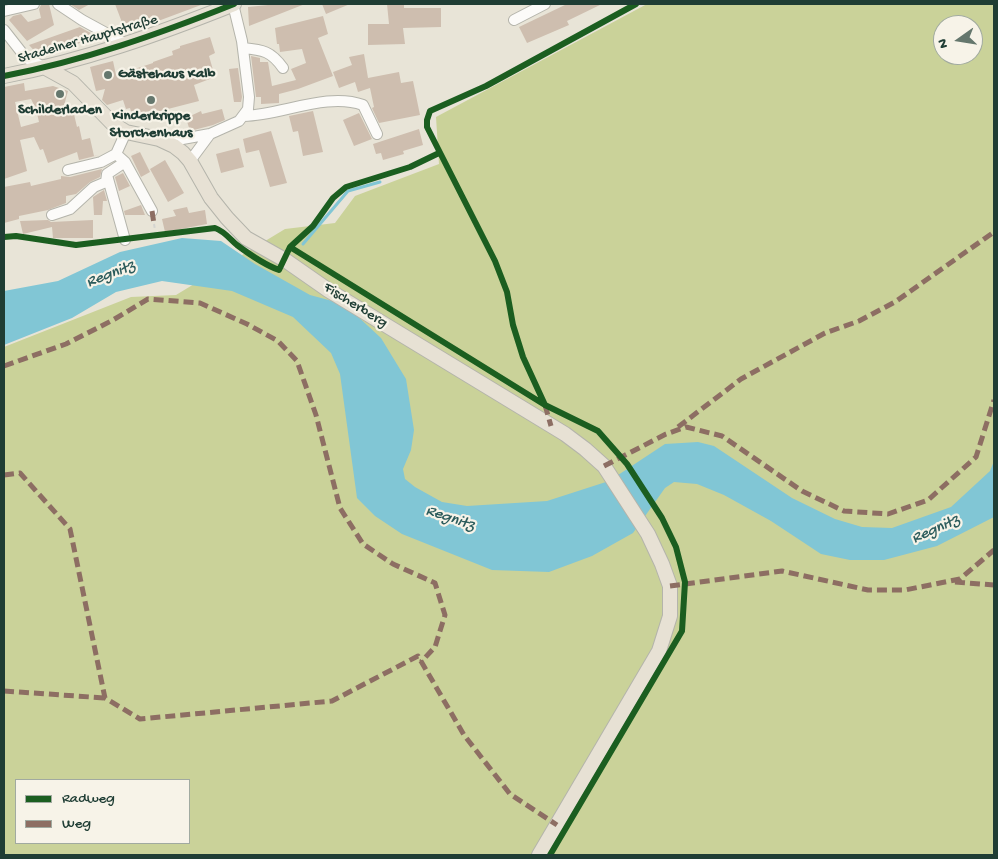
<!DOCTYPE html>
<html>
<head>
<meta charset="utf-8">
<style>
  body { margin:0 }
  #map { position:relative; width:998px; height:859px; overflow:hidden; background:#e8e4d7; font-family:"Gochi Hand",sans-serif }
  canvas { display:block }
  .frame { position:absolute; inset:0; border:5px solid #1f3d34; pointer-events:none }
  .legend { position:absolute; left:15px; top:779px; width:175px; height:65px; box-sizing:border-box; background:#f7f3e8; border:1px solid #a1aaa0; margin:0; padding:6px 9px; list-style:none; font-size:15px; color:#1f3d34 }
  .legend li { display:flex; align-items:center; gap:10px; height:25px }
  .legend b { width:25px; border:1px solid #a1aaa0 }
  .north { position:absolute; left:933px; top:15px; width:50px; height:50px; box-sizing:border-box; background:#f7f3e8; border:1px solid #a1aaa0; border-radius:50%; rotate:257deg; font-size:14px; font-weight:700; line-height:20px; text-align:center; color:#1f3d34 }
  .north::after { content:''; display:block; margin:auto; width:18px; height:22px; background:#65776d; clip-path:polygon(50% 0,100% 100%,50% 72%,0 100%) }
</style>
</head>
<body>
<div id="map">
<canvas width="998" height="859"></canvas>
<div class="frame"></div>
<ul class="legend">
<li><b style="height:6px;background:#1b5e20"></b>Radweg</li>
<li><b style="height:6px;background:#8d6e63"></b>Weg</li>
</ul>
<div class="north">N</div>
</div>
<script>
const ctx = document.querySelector('canvas').getContext('2d');
ctx.lineJoin = 'round';
function fill(path, color) {
  ctx.fillStyle = color;
  ctx.fill(path, 'evenodd');
}
function stroke(path, color, width, dash) {
  ctx.strokeStyle = color;
  ctx.lineWidth = width;
  ctx.lineCap = dash ? 'butt' : 'round';
  ctx.setLineDash(dash || []);
  ctx.stroke(path);
}
function label(font, color, halo, rows, align = 'center') {
  ctx.font = font + ' "Gochi Hand",sans-serif';
  ctx.lineWidth = 4.5;
  ctx.setLineDash([]);
  ctx.textBaseline = 'middle';
  ctx.strokeStyle = halo;
  ctx.fillStyle = color;
  for (const [text, x, y, turn = 0] of rows) {
    ctx.save();
    ctx.translate(x, y);
    ctx.rotate((+turn || 0) * Math.PI / 180);
    ctx.textAlign = isNaN(turn) ? turn : align;
    if (halo) ctx.strokeText(text, 0, 0);
    ctx.fillText(text, 0, 0);
    ctx.restore();
  }
}
const green = new Path2D(`
  M647,4H994V855H4V347L131,297L176,295L285,229L335,223L355,196L439,164L436,117ZM943,25H973V55H943ZM16,780H189V843H16Z`);
const water = new Path2D(`
  M182,238L221,241L255,264L310,295L336,302L354,313L381,338L406,379L414,430L411,450L403,469L405,479L415,487L442,502L467,506L547,501L609,481L665,444L698,442L714,446L792,498L835,519L862,527L892,528L951,507L990,471L994,461V517L937,546L884,560H850L821,554L771,521L724,495L697,484L674,482L665,488L633,533L592,556L549,572L492,570L402,534L375,516L357,498L340,374L331,353L293,317L232,291L162,281L116,292L72,318L4,345V291L58,281L120,252Z`);
const stream = new Path2D(`
  M303,244L348,191L380,182`);
const building = new Path2D(`
  M49,4L54,25L27,41L9,20L13,16L21,14L28,22L41,18L39,9L41,5Z
  M70,4H90L79,10Z
  M115,4H201V5L126,33Z
  M278,4H305L249,26L248,7Z
  M322,4H350L326,14Z
  M387,4H404V8H441V27L403,28L405,44L368,45V24H389Z
  M567,4H602L567,21L569,25L527,43L519,27Z
  M323,16L328,34L318,38L333,76L298,89L279,94V103L261,104V97H256L251,56L260,58V62H268L272,86L296,80L291,69L306,63L302,49L280,52L279,44H277L275,28Z
  M80,27L96,36L58,52L56,47L47,54L46,52L40,57L29,45Z
  M210,37L215,53L209,56L215,77L194,85L199,101L133,118L130,108L126,109L123,100L107,105L102,100L105,89L96,91L90,67L113,61L116,75L153,63V62L173,55L172,51L180,48V46Z
  M364,54L368,78L399,72L401,83L413,81L420,115L379,123L372,108L374,107L370,88L358,92L355,82L339,88L333,72L352,65L349,57Z
  M238,68L242,97L241,102H234L229,69Z
  M24,83L25,91L53,86L68,91L62,113L73,110L77,127L79,126L82,140L90,138L94,156L99,155L79,160L77,152L48,163L43,149L40,150L34,137L20,140L27,171L4,179V87ZM31,99L36,109L39,122L21,127L15,102Z
  M222,109L225,120L213,125L190,131L186,118L201,111L202,114Z
  M313,111L323,152L303,156L298,131L293,132L289,116Z
  M359,113L372,139L354,146L343,120Z
  M419,129L423,145L403,151L404,154L383,160L381,153L376,154L373,144Z
  M271,131L287,183L270,187L259,150L246,153L243,139Z
  M239,148L244,167L221,173L216,154Z
  M140,152L150,172L141,177L131,156Z
  M165,160L184,193L168,202L150,169Z
  M102,169L100,177L90,182L76,194L66,196V203L48,210L19,216V219L4,223V187L30,182L31,186L61,179V176L70,177Z
  M123,173L130,186L119,191L115,177Z
  M104,190L107,201H103L102,215H94L93,197Z
  M141,205L145,215H125L124,211Z
  M187,207L189,213L205,210L207,224L165,232L162,219L176,216L173,210Z
  M48,220L51,222L93,220V238H53L52,227L23,234L20,221Z`);
const path = new Path2D(`
  M154,224L156,236`);
const minor = new Path2D(`
  M58,4L82,20L126,44
  M4,11L34,4
  M514,20L545,4
  M4,30L26,58L44,67
  M243,48C263,50 271,51 283,68
  M244,116C282,115 327,92 363,105L377,134
  M126,132L116,154L125,162L152,211
  M166,142L210,134
  M190,161L210,134L239,121L248,109L249,97L242,41L233,4
  M68,170L101,162L116,154
  M107,175L125,240
  M52,215L70,209L94,187L106,182L107,174L125,162`);
const major = new Path2D(`
  M44,67L73,83L113,124L126,132L159,139L174,146L183,153L190,161L211,198L227,218L246,238L285,260L328,290L565,434L585,449L604,466L648,534L662,564L670,586V616L659,651L539,855
  M4,76C83,61 159,34 234,4`);
const quiet = new Path2D(`
  M152,211L154,224
  M4,366L66,344L113,320L148,299L200,303L247,324L278,341L297,361L316,415L340,508L363,544L393,564L435,583L445,615L435,647L421,662
  M545,405L551,426
  M678,427L741,379L825,333L859,321L895,302L994,232
  M604,466L666,434L686,427L722,436L802,491L844,511L888,514L928,500L976,457L994,400
  M4,475L20,473L70,529L105,698L140,719L332,701L418,656L464,735L510,794L557,825
  M955,582L994,585
  M670,586L782,571L868,590H905L960,579L994,550
  M4,691L105,698`);
const cycleway = new Path2D(`
  M4,76C83,61 159,34 234,4
  M4,237L16,236L76,245L215,228C224,231 230,239 237,245C249,254 265,265 279,270L290,247L313,226L333,198L346,187L410,167L439,153
  M290,247L545,405L598,431L627,464L662,518L676,547L685,582L682,631L550,855
  M545,405L523,357L513,325L507,292L495,261L427,127V120L430,111L486,86L636,4`);
const markers = [
  [108,75,5,"#65776d"],
  [60,94,5,"#65776d"],
  [151,100,5,"#65776d"]
];
const streetNames = [
  ["Stadelner Hauptstraße",88,40,-16],
  ["Fischerberg",355,306,32]
];
const poiNames = [
  ["Gästehaus Kalb",118,75,"left"],
  ["Schilderladen",60,111],
  ["Kinderkrippe",151,117],
  ["Storchenhaus",151,134]
];
const waterNames = [
  ["Regnitz",111,275,-21],
  ["Regnitz",450,519,19],
  ["Regnitz",936,530,-24]
];
fill(green, '#cad299');
fill(water, '#81c6d5');
stroke(stream, '#81c6d5', 3);
fill(building, '#cebeaf');
stroke(minor, '#b4b4ab', 12);
stroke(major, '#b4b4ab', 16);
stroke(path, '#d4d4d0', 2, [4, 4]);
stroke(minor, '#fcfbf9', 10);
stroke(major, '#e7e1d4', 14);
stroke(quiet, '#8d6e63', 5, [10, 5]);
stroke(cycleway, '#1b5e20', 6);
for (const [x, y, r, color] of markers) {
  const dot = new Path2D();
  dot.arc(x, y, r, 0, 2 * Math.PI);
  ctx.fillStyle = color;
  ctx.fill(dot);
  stroke(dot, '#f7f3e8', 2);
}
label('15px', '#1f3d34', '#f7f3e8', streetNames);
label('bold 15px', '#1f3d34', '#f7f3e8', poiNames);
label('italic 16px', '#2c5c5c', '#f7f3e8', waterNames);
</script>
</body>
</html>
